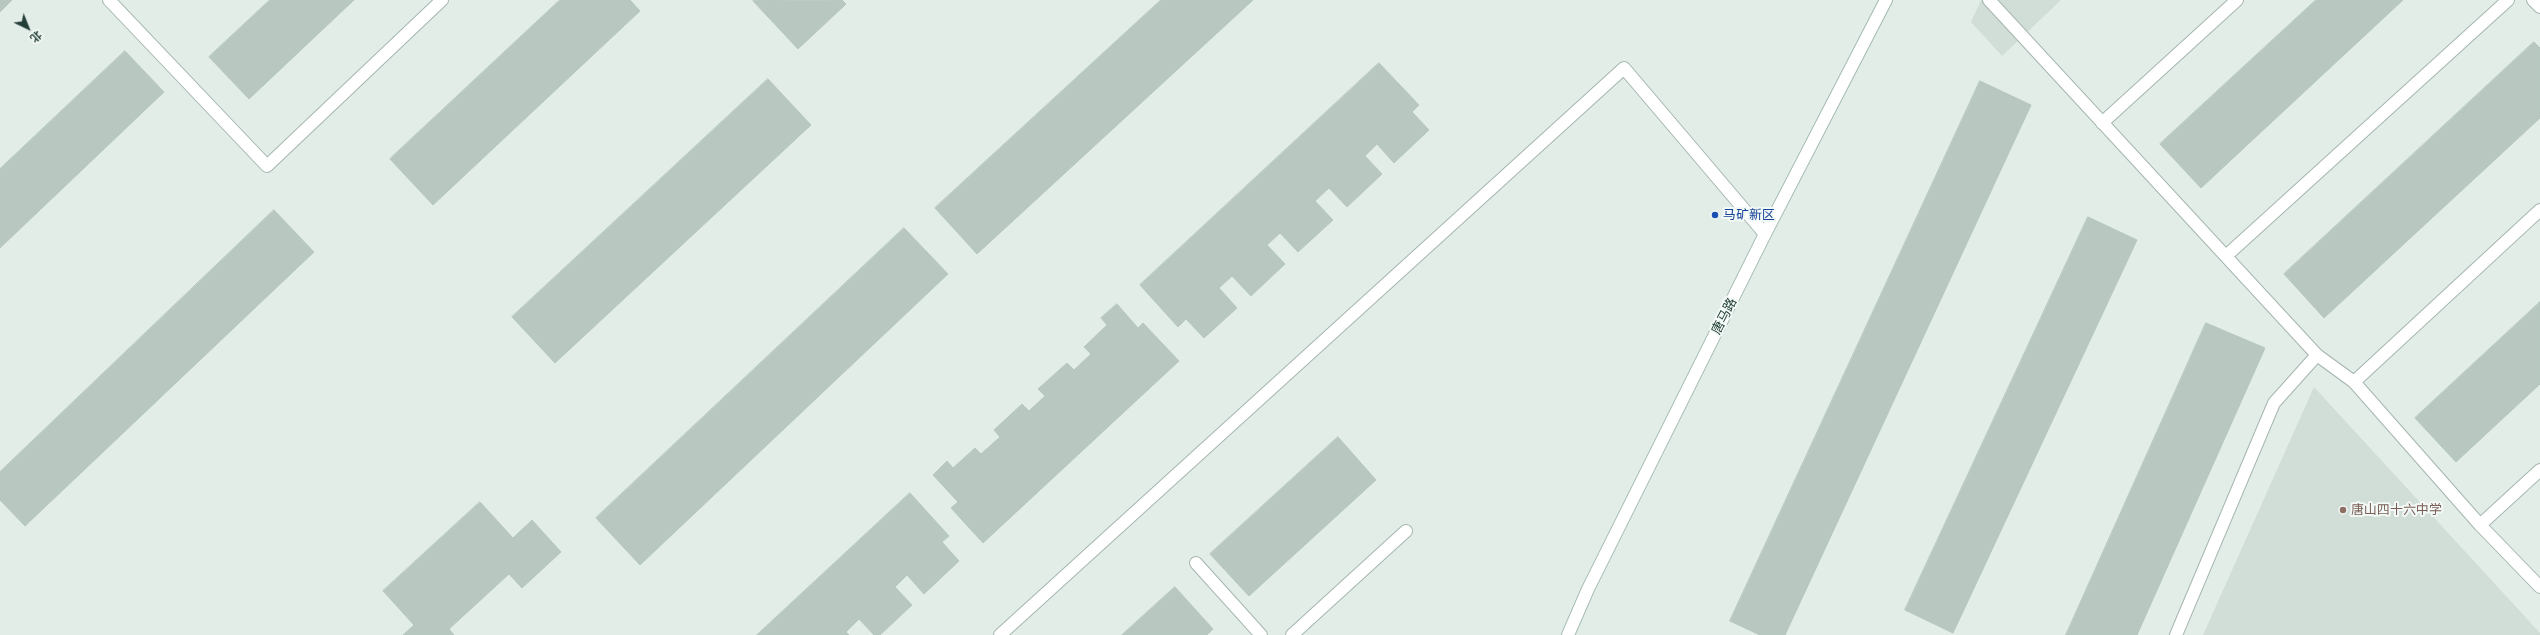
<!DOCTYPE html>
<html>
<head>
<meta charset="utf-8">
<style>
  body { margin:0 }
  #map { position:relative; width:2540px; height:635px; overflow:hidden; background:#e3ede8; font-family:Barlow,"Noto Sans SC",sans-serif }
  canvas { display:block }
  .north { position:absolute; left:8px; top:8px; width:40px; height:40px; -webkit-text-stroke:3px #f3f9f6; paint-order:stroke; rotate:137deg; font-size:11px; font-weight:700; line-height:16px; text-align:center; color:#223e37 }
  .north::after { content:''; display:block; margin:auto; width:14px; height:18px; background:#223e37; clip-path:polygon(50% 0,100% 100%,50% 72%,0 100%) }
</style>
</head>
<body>
<div id="map">
<canvas width="2540" height="635"></canvas>
<div class="north">北</div>
</div>
<script>
const ctx = document.querySelector('canvas').getContext('2d');
ctx.lineJoin = 'round';
function fill(path, color) {
  ctx.fillStyle = color;
  ctx.fill(path, 'evenodd');
}
function stroke(path, color, width, dash) {
  ctx.strokeStyle = color;
  ctx.lineWidth = width;
  ctx.lineCap = dash ? 'butt' : 'round';
  ctx.setLineDash(dash || []);
  ctx.stroke(path);
}
function label(font, color, halo, rows, align = 'center') {
  ctx.font = font + ' Barlow,"Noto Sans SC",sans-serif';
  ctx.lineWidth = 4;
  ctx.setLineDash([]);
  ctx.textBaseline = 'middle';
  ctx.strokeStyle = halo;
  ctx.fillStyle = color;
  for (const [text, x, y, turn = 0] of rows) {
    ctx.save();
    ctx.translate(x, y);
    ctx.rotate((+turn || 0) * Math.PI / 180);
    ctx.textAlign = isNaN(turn) ? turn : align;
    if (halo) ctx.strokeText(text, 0, 0);
    ctx.fillText(text, 0, 0);
    ctx.restore();
  }
}
const built = new Path2D(`
  M1981,0H2061L2002,56L1971,22Z
  M2314,387L2540,633V635H2203Z`);
const building = new Path2D(`
  M0,0H12L0,12Z
  M270,0H354L249,99L209,57Z
  M560,0H630L640,11L433,205L390,159Z
  M842,0L846,4L798,49L753,1Z
  M1161,0H1253L977,254L935,208Z
  M2316,0H2403L2201,188L2160,144Z
  M2534,42L2540,48V118L2324,318L2284,274Z
  M125,51L164,92L0,248V169Z
  M1379,63L1419,105L1412,112L1429,130L1394,163L1377,144L1365,156L1382,174L1347,207L1329,188L1315,201L1333,220L1298,252L1280,233L1267,245L1285,264L1251,296L1232,276L1219,288L1237,308L1204,338L1186,319L1178,327L1140,285Z
  M768,79L811,125L555,363L512,317Z
  M1980,81L2031,105L1785,635H1760L1730,621Z
  M274,210L314,252L25,526L0,500V472Z
  M2088,217L2137,240L1953,633L1905,610Z
  M904,228L948,274L640,565L596,518Z
  M2540,302V384L2456,462L2415,418Z
  M1117,304L1138,328L1143,323L1179,361L983,543L951,508L958,502L933,475L947,461L953,468L975,448L981,454L1000,437L994,430L1022,404L1029,411L1045,396L1038,389L1067,363L1074,370L1091,354L1084,347L1107,325L1101,318Z
  M2206,323L2265,348L2137,635H2066Z
  M1338,437L1376,480L1249,596L1210,554Z
  M910,493L949,536L942,542L959,561L924,594L907,575L895,587L912,605L880,635H874L859,619L846,632L849,635H757Z
  M480,502L513,538L532,520L561,552L522,588L509,574L449,629L454,635H403L414,625L383,591Z
  M1175,587L1213,629L1207,635H1122Z`);
const lane = new Path2D(`
  M2533,0L2540,7
  M2102,123L2237,0
  M2226,256L2508,0
  M2354,382L2480,525L2540,587
  M2480,525L2540,470
  M1196,563L1261,635
  M1292,635L1406,531`);
const street = new Path2D(`
  M109,0L267,166L442,0
  M1989,0L2317,355L2354,382L2540,210
  M1000,635L1624,68L1765,234
  M2176,635L2274,403L2317,355`);
const secondary = new Path2D(`
  M1568,635L1588,589L1765,234L1886,0`);
const markers = [
  [1715,215,4,"#1a4fb4"],
  [2343,510,4,"#8d6e63"]
];
const transitNames = [
  ["马矿新区",1723,215]
];
const streetNames = [
  ["唐马路",1724,316,-63]
];
const educationNames = [
  ["唐山四十六中学",2351,510]
];
fill(built, '#d1ddd7');
fill(building, '#b8c8c1');
stroke(building, '#b5c7bf', 1);
stroke(lane, '#a5b5af', 14);
stroke(street, '#a5b5af', 14);
stroke(secondary, '#a1b9b0', 14);
stroke(lane, '#fff', 12);
stroke(street, '#fff', 12);
stroke(secondary, '#fff', 12);
for (const [x, y, r, color] of markers) {
  const dot = new Path2D();
  dot.arc(x, y, r, 0, 2 * Math.PI);
  ctx.fillStyle = color;
  ctx.fill(dot);
  stroke(dot, '#f3f9f6', 1.5);
}
label('13px', '#164399', '#f3f9f6', transitNames, 'left');
label('13px', '#223e37', '#f3f9f6', streetNames);
label('13px', '#785e54', '#f3f9f6', educationNames, 'left');
</script>
</body>
</html>
